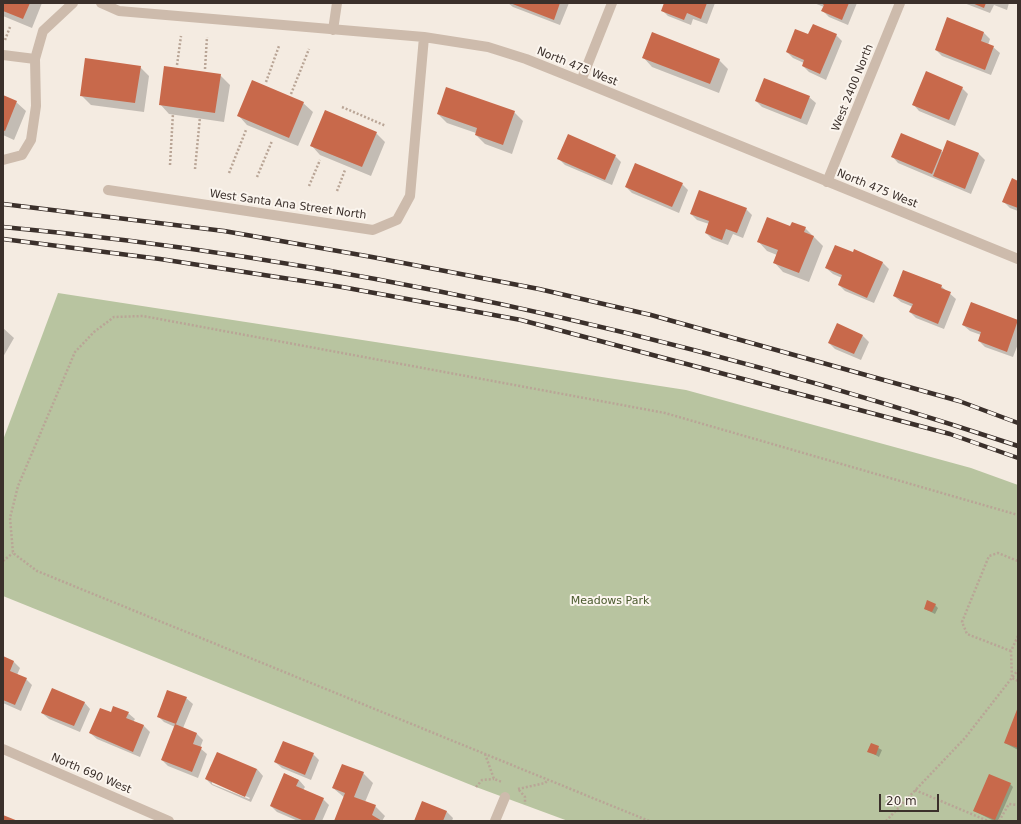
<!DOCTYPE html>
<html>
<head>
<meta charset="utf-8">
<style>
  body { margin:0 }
  #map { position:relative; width:1021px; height:824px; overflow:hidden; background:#f4ebe1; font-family:"DejaVu Sans",sans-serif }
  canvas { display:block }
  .frame { position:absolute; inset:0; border:4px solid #3b302b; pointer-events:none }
  .scale { position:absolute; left:879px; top:794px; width:60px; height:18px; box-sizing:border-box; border:2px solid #3b302b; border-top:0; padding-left:5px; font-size:12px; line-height:14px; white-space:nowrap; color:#3b302b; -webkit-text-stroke:3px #fbf5ee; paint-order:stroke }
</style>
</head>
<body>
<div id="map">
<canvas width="1021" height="824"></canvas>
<div class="frame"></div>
<div class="scale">20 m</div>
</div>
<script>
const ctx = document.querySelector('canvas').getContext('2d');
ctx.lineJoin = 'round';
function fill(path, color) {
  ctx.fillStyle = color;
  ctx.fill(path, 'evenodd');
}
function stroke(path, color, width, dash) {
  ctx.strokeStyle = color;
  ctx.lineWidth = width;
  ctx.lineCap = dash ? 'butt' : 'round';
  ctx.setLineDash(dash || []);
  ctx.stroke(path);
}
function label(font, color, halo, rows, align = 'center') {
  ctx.font = font + ' "DejaVu Sans",sans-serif';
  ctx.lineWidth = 4;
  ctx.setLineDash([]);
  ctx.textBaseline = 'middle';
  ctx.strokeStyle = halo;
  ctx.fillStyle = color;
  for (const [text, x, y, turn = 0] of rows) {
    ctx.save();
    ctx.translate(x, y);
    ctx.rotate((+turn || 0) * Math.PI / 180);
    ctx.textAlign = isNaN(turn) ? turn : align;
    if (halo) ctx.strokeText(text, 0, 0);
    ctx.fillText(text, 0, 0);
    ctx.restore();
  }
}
const green = new Path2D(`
  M58,293L686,390L971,468L1018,485V821H568L476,787L3,596V440Z`);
const shadow = new Path2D(`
  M3,3H42L32,28L3,16Z
  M508,3H569L560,25L513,7Z
  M665,3H715L707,24L693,19L691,25L668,16L662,10Z
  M814,3H857L848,25L829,17L823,11L824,7Z
  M964,3H1009L1007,10L994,5L990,13Z
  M984,33L990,39L988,45L993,47L1000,53L991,75L942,56L936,50Z
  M836,35L842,41L826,80L809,72L803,66L804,63L793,58L787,52L809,36Z
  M643,57L719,60L728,69L719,93L652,67Z
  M140,67L149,76L144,112L91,105L81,95Z
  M220,75L230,85L224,122L169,114L160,104Z
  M962,88L968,94L955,126L919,111L913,104Z
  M3,96L16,102L26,111L14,140L3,135Z
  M809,97L816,103L807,125L762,107L756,101Z
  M303,103L313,112L298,146L247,125L238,115Z
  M514,112L523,121L512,154L485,144L476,135V133L447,123L438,114Z
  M376,133L385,142L371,176L320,155L311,145Z
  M948,142L979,154L985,160L971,194L898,163L892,156L941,151L943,153Z
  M615,156L621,162L612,185L565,165L559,159Z
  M1018,182V211L1010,208L1004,202Z
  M682,184L688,190L679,213L632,193L626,187Z
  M746,209L752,215L743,238L733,234L728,245L712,239L706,233L709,224L697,220L691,214Z
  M791,228H805L823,246L809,282L783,272L774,262L777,255L767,251L758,241Z
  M853,253L882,262L889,269L874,303L845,291L839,285L842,278L833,274L826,268Z
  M941,286L956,299L944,329L916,318L910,312L913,307L901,302L894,296Z
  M971,303L1018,321V344L1013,357L985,347L979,341L981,335L970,331L963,325Z
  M3,328L14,338L3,357Z
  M863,336L869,342L861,360L835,349L829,343Z
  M935,605L938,608L935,614L925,609Z
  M3,657L14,662L20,668L17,675L26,679L32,685L21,711L3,703Z
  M186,698L193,704L183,728L197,734L203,740L200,748L207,754L198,778L168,766L162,760L175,727L164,722L158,716Z
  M84,702L90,709L80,732L49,719L42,713Z
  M1018,710V750L1005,743Z
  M128,713L135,719L133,722L144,726L150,732L140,757L97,739L90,733L111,714Z
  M871,744L882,750L879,757L868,751Z
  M313,754L319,760L311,780L282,768L275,762Z
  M257,769L263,776L251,802L212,785L206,779ZM212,781L250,798L249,799L212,784Z
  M363,773L373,783L365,802L375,806L385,816L382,821H335L345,798L333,788Z
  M285,774L299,780L305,787L303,790L323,799L329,805L322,821H298L277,812L271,806Z
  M1010,784L1013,787L998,821H994L974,811Z
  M423,802L447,812L453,818L452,821H415Z`);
const building = new Path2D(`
  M3,3H30L23,19L3,11Z
  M510,3H560L554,20Z
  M664,3H707L701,19L687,13L684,20L661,11Z
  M821,3H849L842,20L821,11L824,5Z
  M972,3H986L984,8Z
  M947,17L984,32L981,41L994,46L985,70L935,50Z
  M813,24L837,34L820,74L802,66L804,60L786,52L795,29L808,34Z
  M652,32L720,59L710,84L642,58Z
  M85,58L141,66L135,103L80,96Z
  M164,66L221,74L215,113L159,105Z
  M926,71L963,87L949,120L912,105Z
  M764,78L810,96L801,119L755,101Z
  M252,80L304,102L289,138L237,116Z
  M446,87L515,111L503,145L475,135L477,128L437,114Z
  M3,95L17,101L5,131L3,130Z
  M325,110L377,132L362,167L310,146Z
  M901,133L942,150L932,174L891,157Z
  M568,134L616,155L605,180L557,159Z
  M947,140L979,153L965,189L933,176Z
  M635,163L683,183L672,207L625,187Z
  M1012,178L1018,181V208L1002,202Z
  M699,190L747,208L737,233L726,229L722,240L705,233L709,221L690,214Z
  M767,217L790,226L792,222L806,227L804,232L814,236L799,273L773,263L778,250L757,242Z
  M835,245L853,252L854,249L883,262L867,298L838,285L842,275L825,268Z
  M903,270L942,285L941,288L951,292L938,324L909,312L913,304L893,296Z
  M971,302L1018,320L1007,352L978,341L981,332L962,325Z
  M837,323L863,335L854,354L828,343Z
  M927,600L936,604L932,612L924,609Z
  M3,656L14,661L10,671L27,678L15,705L3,700Z
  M52,688L85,702L74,726L41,713Z
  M167,690L187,697L176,724L157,717Z
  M113,706L129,712L126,718L144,725L133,752L89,733L100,708L111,712Z
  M1018,707V748L1004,743Z
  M175,724L197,733L193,744L202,747L192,772L161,760Z
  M283,741L314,753L305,775L274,762Z
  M871,743L879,746L876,755L867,752Z
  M217,752L257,769L245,797L205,779Z
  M342,764L364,772L354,797L376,805L372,815L382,821H334L345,793L332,788Z
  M284,773L299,780L296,786L324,798L314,821H304L270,806Z
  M989,774L1011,783L995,820L973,811Z
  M422,801L447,811L443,821H414Z
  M3,815L18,821H3Z`);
const path = new Path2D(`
  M5,40L10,27
  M177,65L181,36
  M205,69L207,37
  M266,82L279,46
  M291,94L309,49
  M342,107L386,126
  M170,165L173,113
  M195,169L200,117
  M229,173L246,130
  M257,177L272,141
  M309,186L320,160
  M337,191L345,170
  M3,561L13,553
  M1018,636L1011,651L1012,678L1018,681
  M1011,651L967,634L962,622L989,556L998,553L1018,561
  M485,754L494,779L502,782
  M476,787L482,780L494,779
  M518,789L545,783L548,780
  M519,790L525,797V804
  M915,790L988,821
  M649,821L37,571L13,553L10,518L18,486L75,352L94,332L114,317L143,316L665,413L1018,515
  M886,821L965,738L1018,670
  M999,821L1009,804L1018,805`);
const minor = new Path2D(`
  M101,3L119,11L424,37L488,47L526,59L581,81L1018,259
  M333,30L337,3
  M3,55L35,59
  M581,81L612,3
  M3,160L22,155L31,140L36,106L35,59L43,31L73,3
  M827,182L900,3
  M108,190L373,230L397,220L410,196L424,37
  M3,749L169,821
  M495,821L505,797`);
const rail = new Path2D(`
  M3,204L224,231L372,257L539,289L651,315L959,401L1018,423
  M3,227C349,259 689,337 1018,446
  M3,239L160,259L342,287L521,320L950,434L1018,458`);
const streetNames = [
  ["North 475 West",577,67,22],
  ["West 2400 North",853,88,-68],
  ["North 475 West",877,189,22],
  ["West Santa Ana Street North",288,205,8],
  ["North 690 West",91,774,23]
];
const parkNames = [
  ["Meadows Park",610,601]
];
fill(green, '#b8c4a0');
fill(shadow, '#0003');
fill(building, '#c8694b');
stroke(path, '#b9a596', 2.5, [2, 2]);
stroke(minor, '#cdbbac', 10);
stroke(rail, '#3b302b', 4.5);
stroke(rail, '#fbf5ee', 3, [9]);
label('11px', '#3b302b', '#fbf5ee', streetNames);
label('11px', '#4a5a2e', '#fbf5ee', parkNames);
</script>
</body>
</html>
